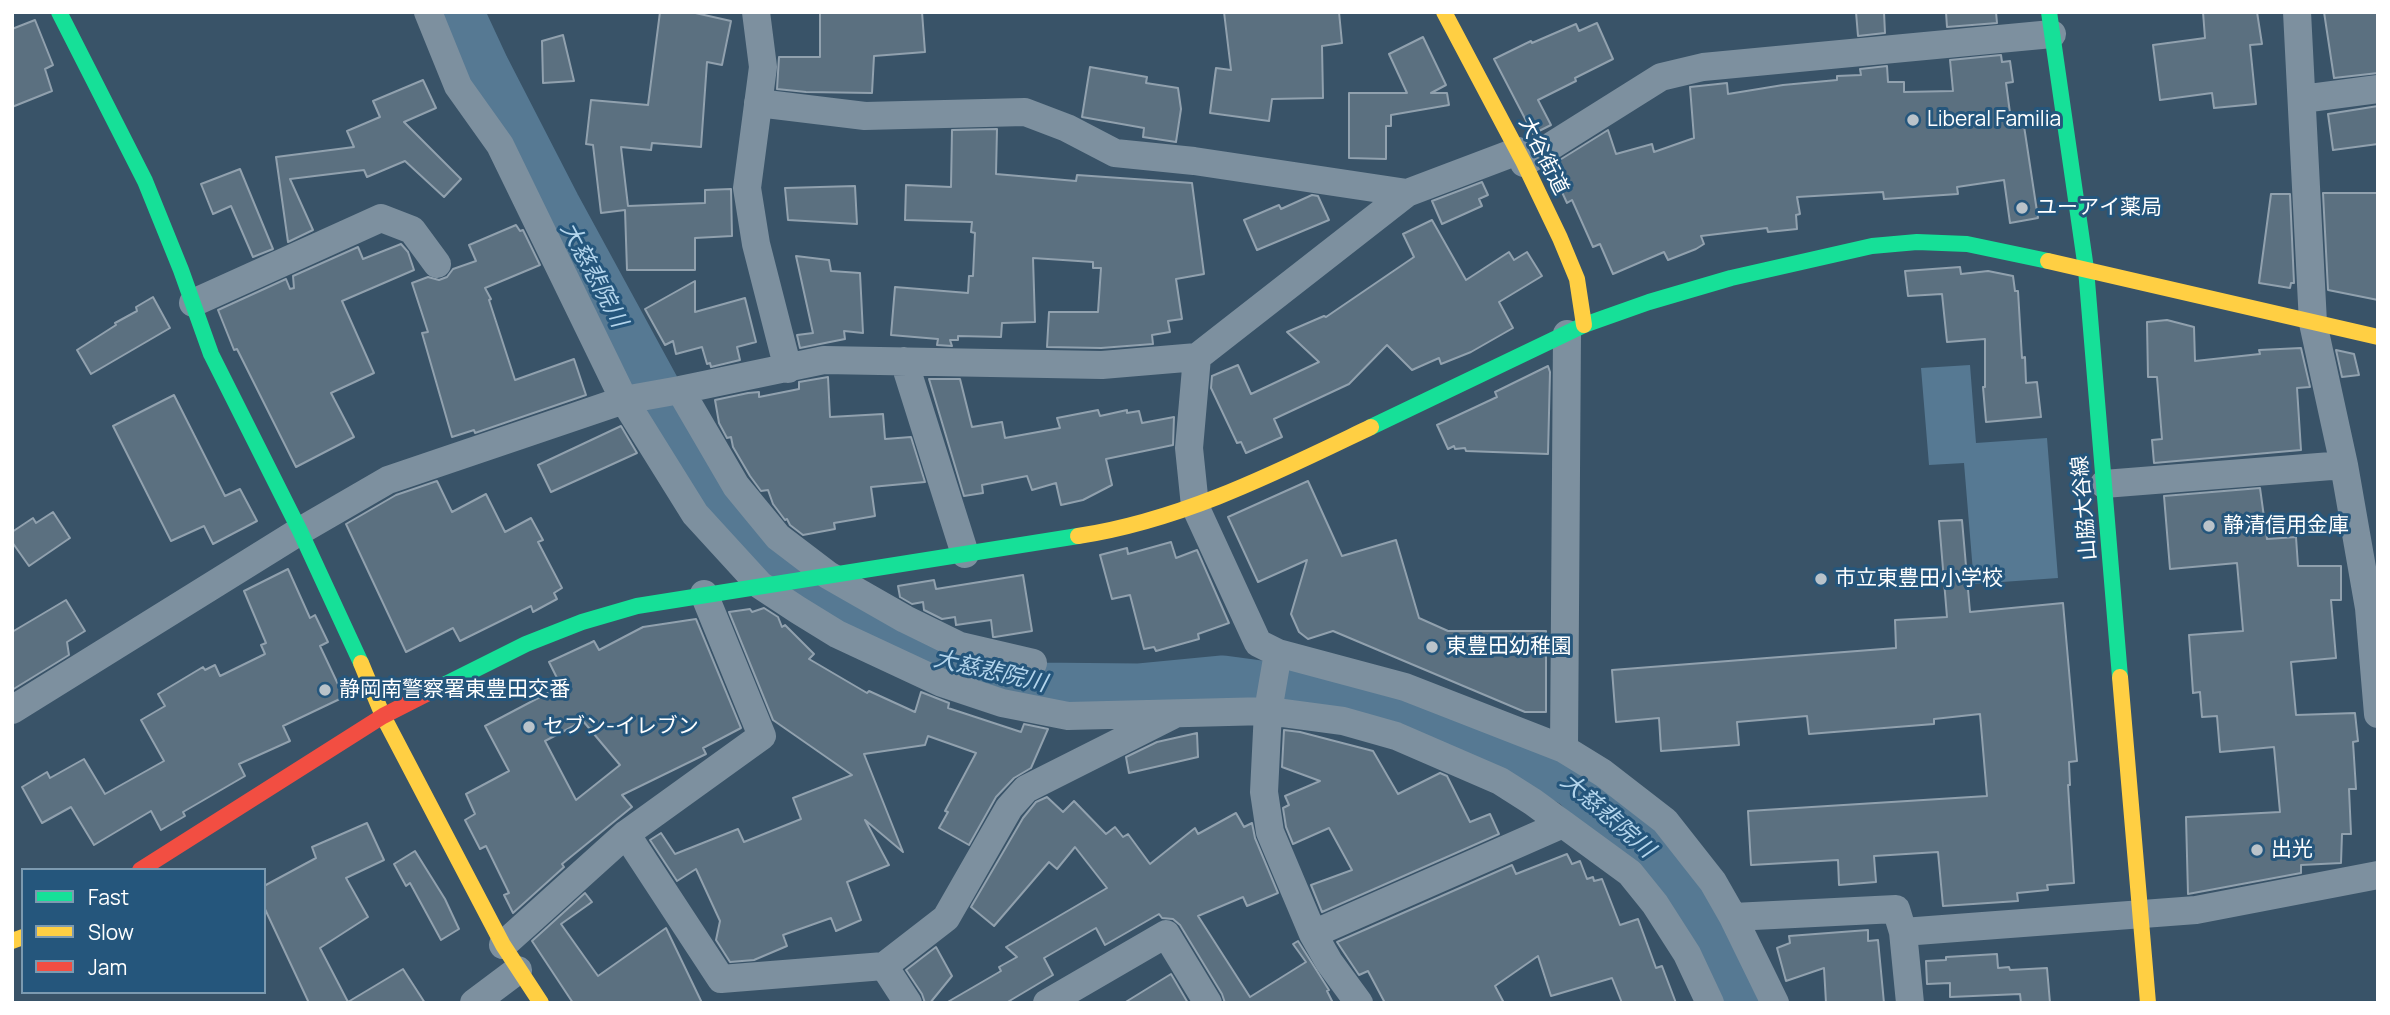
<!DOCTYPE html>
<html>
<head>
<meta charset="utf-8">
<style>
  body { margin:0 }
  #map { position:relative; width:2390px; height:1015px; overflow:hidden; background:#395368; font-family:Manrope,sans-serif }
  canvas { display:block }
  .frame { position:absolute; inset:0; border:14px solid #fff; pointer-events:none }
  .legend { position:absolute; left:21px; top:868px; width:245px; height:126px; box-sizing:border-box; background:#25567c; border:2px solid #7c9ab0; margin:0; padding:9px 12px; list-style:none; font-size:21px; color:#fff }
  .legend li { display:flex; align-items:center; gap:14px; height:35px }
  .legend b { width:35px; border:2px solid #7c9ab0 }
</style>
</head>
<body>
<div id="map">
<canvas width="2390" height="1015"></canvas>
<div class="frame"></div>
<ul class="legend">
<li><b style="height:9px;background:#16e098"></b>Fast</li>
<li><b style="height:9px;background:#ffcf43"></b>Slow</li>
<li><b style="height:9px;background:#f24e42"></b>Jam</li>
</ul>
</div>
<script>
const ctx = document.querySelector('canvas').getContext('2d');
ctx.lineJoin = 'round';
function fill(path, color) {
  ctx.fillStyle = color;
  ctx.fill(path, 'evenodd');
}
function stroke(path, color, width, dash) {
  ctx.strokeStyle = color;
  ctx.lineWidth = width;
  ctx.lineCap = dash ? 'butt' : 'round';
  ctx.setLineDash(dash || []);
  ctx.stroke(path);
}
function label(font, color, halo, rows, align = 'center') {
  ctx.font = font + ' Manrope,"Noto Sans JP",sans-serif';
  ctx.lineWidth = 6;
  ctx.setLineDash([]);
  ctx.textBaseline = 'middle';
  ctx.strokeStyle = halo;
  ctx.fillStyle = color;
  for (const [text, x, y, turn = 0] of rows) {
    ctx.save();
    ctx.translate(x, y);
    ctx.rotate((+turn || 0) * Math.PI / 180);
    ctx.textAlign = isNaN(turn) ? turn : align;
    if (halo) ctx.strokeText(text, 0, 0);
    ctx.fillText(text, 0, 0);
    ctx.restore();
  }
}
const water = new Path2D(`
  M1970,365L1976,443L2047,438L2058,578L1974,584L1964,463L1929,465L1921,368Z`);
const river = new Path2D(`
  M458,12L484,68L555,206L676,428L710,483L748,534L795,587L851,624L944,666L1035,688L1140,689L1223,681L1320,694L1452,728L1515,749L1575,783L1676,878L1715,941L1737,1003`);
const building = new Path2D(`
  M660,12H691L731,21L722,65L707,62L701,147L652,143L651,150L621,147L628,206L705,203V190L731,189L732,236L695,238V270H627L625,210L601,213L593,145L586,144L591,100L648,105Z
  M820,12H922L925,52L874,56L872,93L806,92L777,89L779,57H820Z
  M1224,12H1339L1342,43L1322,46L1323,98L1272,99L1269,121L1210,113L1216,68L1231,70Z
  M1856,12H1884L1885,33L1858,36Z
  M1946,12H1996L1997,23L1947,27Z
  M2203,12H2257L2262,44L2250,45L2256,104L2214,108L2212,93L2160,100L2153,45L2205,38Z
  M2324,12H2378V73L2334,78Z
  M35,20L53,65L45,69L52,91L12,107V29Z
  M1597,23L1613,59L1575,78L1576,81L1538,100L1551,125L1533,134L1494,59L1531,41L1532,43L1576,24L1579,31Z
  M563,35L574,81L543,83L542,41Z
  M1423,37L1446,85L1431,93H1447L1449,105L1391,115V126H1386V159L1349,158V93H1407L1389,54Z
  M2001,55L2002,62L2010,61L2013,82L2006,83L2012,128L2024,126L2038,218L2010,223L2004,180L1957,187L1958,194L1884,199L1883,192L1797,197L1800,214L1796,215L1797,229L1768,232L1767,228L1701,236L1704,244L1696,249L1668,260L1664,252L1613,274L1600,244L1593,247L1572,200L1567,203L1550,166L1608,130L1616,154L1652,144L1654,152L1694,138L1690,87L1727,83L1728,94L1783,85L1837,80V76L1861,75L1860,69L1887,66L1888,82H1904V92L1953,91L1950,60Z
  M1090,67L1147,77L1146,83L1178,88L1181,109L1176,142L1143,137L1144,128L1082,117Z
  M423,80L436,108L404,122L461,179L444,197L405,161L367,177L364,170L290,179L313,230L288,242L276,157L354,147L347,131L380,117L373,101Z
  M2378,106V144L2333,150L2328,114Z
  M997,129L996,174L1076,181L1077,175L1192,183L1204,274L1176,279L1182,319L1168,321L1170,332L1152,335L1153,344L1101,348L1047,347L1049,312H1098L1101,268H1093V262L1033,258L1035,322L1002,323L1001,337L958,336V340H950L952,346L937,345L938,339L891,335L895,287L968,293L969,276H973L975,233L971,232L972,222L905,220L906,185L951,187L952,130Z
  M240,169L273,249L253,257L231,206L213,214L201,184Z
  M1482,182L1488,195L1479,199L1482,206L1442,224L1432,201Z
  M855,186L857,224L788,220L785,188Z
  M2323,193H2378V300L2328,290Z
  M2271,194H2290L2294,283H2291L2290,288L2259,283Z
  M1312,195L1318,196L1329,220L1257,250L1244,220L1279,205L1281,209Z
  M1432,220L1466,280L1509,252L1514,260L1527,252L1542,276L1499,302L1513,328L1471,352L1441,364L1439,358L1412,370L1387,345L1349,384L1274,419L1282,437L1246,453L1241,442L1237,443L1211,388L1212,376L1238,365L1251,394L1319,362L1287,332L1324,316L1326,317L1414,257L1403,234Z
  M516,225L520,231L523,230L540,265L485,288L491,299L489,300L515,380L574,359L586,395L475,433L474,430L452,437L422,333L428,332L412,283L428,277L439,280L447,277L453,269L476,261L469,245Z
  M401,244L408,252L414,270L342,301L374,373L331,393L354,437L296,467L237,349L234,350L218,310L286,279L290,289L294,288L293,276L358,247L363,259Z
  M796,256L829,260L831,271L860,273L863,333L844,331L845,339L800,348L797,335L813,333Z
  M1960,267L1961,274L1988,271L2013,276L2015,291H2018L2022,358L2025,357L2026,383L2037,382L2041,417L1986,422L1983,387H1985V339L1947,342L1942,294L1908,296L1905,271Z
  M695,281V312L745,298L756,342L737,347L740,360L711,367L710,363L707,364L702,347L676,354L673,341L665,345L645,309Z
  M153,297L170,328L91,374L77,350L116,325L115,323L137,311L136,307Z
  M2167,320L2194,327L2195,361L2260,354L2259,350L2301,348L2310,387L2297,388L2301,450L2154,463L2152,440L2162,439L2157,377H2148L2147,322Z
  M2336,350L2354,354L2359,375L2342,377Z
  M1548,366L1550,372L1548,454L1466,451L1465,448L1455,449L1454,446L1448,449L1437,425L1497,397L1495,392Z
  M828,377L830,417L883,414L885,439L911,437L925,482L871,487L875,516L834,523L835,529L803,535L790,525L787,519L785,520L773,504L768,490L761,491L750,476L733,447L731,437L727,438L719,423L715,400L748,393L759,392V397L799,389V382Z
  M929,379H960L972,427L1002,422L1005,438L1060,428L1057,418L1098,410L1100,416L1127,410V413L1139,411L1142,423L1174,417L1173,445L1106,459L1112,485L1083,500L1061,505L1056,483L1032,490L1027,476L982,485L983,493L964,496Z
  M174,395L225,496L240,489L257,521L213,544L204,526L171,541L113,426Z
  M621,426L637,453L551,492L538,465Z
  M437,481L452,512L486,494L505,532L531,518L543,540L538,542L562,588L554,593L557,599L533,612L531,606L460,641L453,628L406,652L346,524L396,495Z
  M1308,481L1342,556L1396,540L1419,618L1448,631H1546V712H1525L1333,631L1308,639L1299,632L1291,614L1307,560L1258,582L1228,517Z
  M2260,488L2267,539L2296,537L2298,566H2341V600H2331L2336,658L2291,662L2296,715L2355,713L2358,741L2353,742L2356,789H2349L2351,834H2342L2341,863L2301,865V873L2188,894L2186,817L2280,812L2274,747L2220,752L2217,716L2202,717L2200,692L2193,693L2189,635L2243,631L2237,563L2170,569L2164,496Z
  M53,512L70,538L29,566L12,542V532L33,518L36,523Z
  M1962,520L1970,612L2063,603L2077,761L2069,762L2070,785H2068L2074,883L2047,885L2048,890L2017,893L2018,901L1943,906L1938,852L1874,856L1876,882L1839,885L1838,860L1751,865L1748,811L1987,796L1980,714L1934,719V724L1809,734L1807,716L1737,722L1739,745L1661,751L1659,718L1616,722L1612,670L1896,648L1895,620L1947,617L1939,521Z
  M1171,542L1176,558L1197,550L1229,623L1198,634L1199,639L1156,651L1154,647L1144,649L1130,595L1112,599L1100,555L1127,548L1128,554Z
  M288,569L310,618L315,615L328,642L320,646L344,697L283,726L290,741L239,764L245,776L183,812L185,816L161,830L151,811L94,845L71,807L42,823L22,787L47,772L50,778L84,759L105,794L164,761L141,720L165,706L158,694L203,667L205,670L215,665L220,676L265,654L261,645L266,643L244,591Z
  M1023,575L1032,631L995,637H993L991,620L956,625L955,617L942,619L924,610L923,602L912,604L900,597L898,586L934,580L936,589Z
  M66,600L85,631L67,642L69,655L12,690V632Z
  M764,608L778,617L782,627L785,625L814,654L809,659L867,693L869,691L915,712L921,692L949,703L948,708L1021,732L1024,724L1048,729L1031,768L1014,778L996,797L969,845L939,828L948,812L945,811L976,753L928,736L925,745L864,754L903,852L865,820L889,865L847,882L861,920L836,931L831,918L783,935L787,946L754,960L730,962L716,940L720,921L696,869L677,881L650,840L661,833L675,854L738,829L744,842L801,819L793,798L852,775L773,720L729,612L750,609L752,612Z
  M696,619L741,728L703,748L706,754L622,795L632,807L562,864L564,867L513,913L504,895L509,893L486,846L480,849L465,820L475,814L466,794L509,771L485,726L561,686L549,662L590,643L594,641L599,650L643,627ZM583,721L620,765L576,800L545,741Z
  M1284,730L1300,732L1373,751L1398,794L1440,773L1447,776L1470,822L1490,814L1499,834L1322,912L1311,885L1352,870L1329,828L1293,844L1286,827L1283,808L1289,805L1285,796L1320,781L1282,767Z
  M1197,733L1198,757L1129,773L1126,757L1157,742Z
  M1047,797L1063,812L1074,801L1106,834L1115,827L1123,837L1128,834L1150,864L1195,828L1198,834L1236,813L1244,827L1252,823L1255,838L1278,893L1247,906L1243,897L1198,916L1250,997L1306,962L1293,944L1298,941L1329,990L1327,991L1333,1003H1225L1222,994L1180,925L1173,919L1162,918L1159,914L1105,945L1096,928L1044,958L1053,975L1006,1003H946L1001,971L999,967L1017,957L1006,947L1107,888L1075,847L1057,869L1049,862L994,926L971,907L1023,818L1036,802Z
  M367,823L384,860L346,878L368,917L320,948L348,1002L403,969L425,1003H309L264,907V886L316,858L312,847Z
  M415,851L445,899L459,929L441,940L410,883L406,886L394,864Z
  M1567,854L1572,864L1580,861L1587,879L1593,877L1594,881L1602,879L1620,925L1638,919L1656,968L1662,966L1676,1003H1622L1612,978L1551,996L1538,956L1495,986L1504,1003H1385L1368,971L1359,975L1337,942L1512,865L1516,874Z
  M585,893L592,902L561,924L598,976L666,928L702,1003H573L532,941Z
  M1868,930V941L1878,940L1884,1003H1826L1824,968L1786,981L1777,948L1790,943L1789,936Z
  M936,947L952,976L930,1003H925L922,994L906,970Z
  M1997,954L1998,968L2009,967L2010,970L2047,968L2050,1003H2021L2020,994L1950,997V983L1927,984L1926,961L1946,960V957Z
  M1171,974L1188,1003H1124Z`);
const street = new Path2D(`
  M428,12L458,86L500,145L624,400L695,514L760,585L798,610L837,634L942,683L1002,703L1068,716L1268,711L1343,721L1396,736L1500,781L1533,802L1630,873L1655,904L1687,954L1710,1003
  M756,12L763,67L747,188L756,244L788,369
  M2297,12L2313,323L2344,465L2369,608L2378,714
  M2302,99L2378,89
  M758,103L865,116L1025,112L1067,128L1115,153L1194,161L1407,193
  M1524,163L1661,77L1703,67L2052,34
  M193,303L381,218L412,230L437,264
  M1197,357L1189,448L1195,506L1258,643L1278,653L1405,687L1564,749L1603,773L1665,821L1713,882L1733,917L1775,1003
  M904,361L965,554
  M2104,484L2344,465
  M1278,653L1268,711L1264,792L1270,832L1313,934L1329,962L1359,1003
  M1033,663L960,646L905,619L828,575L778,537L736,486L680,390L824,360L1102,365L1197,357L1407,193L1518,151
  M12,710L300,531L388,480L624,400L680,390
  M1564,749L1567,334
  M626,834L762,736L704,594
  M1733,917L1896,909L1903,932L2196,910L2378,875
  M1903,932L1910,1003
  M1313,934L1563,824
  M503,945L626,834L721,979L884,966L946,918L1009,808L1026,789L1171,716
  M884,966L908,1003
  M474,1003L518,970
  M1047,1003L1166,934L1208,1003`);
const fast = new Path2D(`
  M59,12L145,181L181,270L211,354L300,531L361,663
  M2049,12L2086,269L2120,677
  M1371,427L1584,325L1649,302L1731,278L1872,246L1917,242L1967,244L2048,261
  M438,688L526,644L582,622L637,606L1078,536`);
const slow = new Path2D(`
  M1444,12L1524,163L1560,238L1577,279L1584,325
  M2048,261L2378,337
  M1078,536C1183,520 1277,472 1371,427
  M361,663L383,716L503,945L541,1003
  M2120,677L2148,1003
  M12,941L23,937`);
const jam = new Path2D(`
  M140,870L383,716L438,688`);
const markers = [
  [1913,120,7,"#bac3ca"],
  [2022,208,7,"#bac3ca"],
  [2209,526,7,"#bac3ca"],
  [1821,579,7,"#bac3ca"],
  [1432,647,7,"#bac3ca"],
  [325,690,7,"#bac3ca"],
  [529,727,7,"#bac3ca"],
  [2257,850,7,"#bac3ca"]
];
const poiNames = [
  ["Liberal Familia",1927,120],
  ["ユーアイ薬局",2036,208],
  ["静清信用金庫",2223,526],
  ["市立東豊田小学校",1835,579],
  ["東豊田幼稚園",1446,647],
  ["静岡南警察署東豊田交番",339,690],
  ["セブン-イレブン",543,727],
  ["出光",2271,850]
];
const streetNames = [
  ["大谷街道",1543,156,63],
  ["山脇大谷線",2085,508,-95]
];
const waterNames = [
  ["大慈悲院川",593,275,62],
  ["大慈悲院川",990,672,13],
  ["大慈悲院川",1607,816,41]
];
fill(water, '#567993');
stroke(river, '#567993', 51);
fill(building, '#5b7080');
stroke(building, '#91a1ae', 2);
stroke(street, '#7d909f', 28);
stroke(fast, '#16e098', 16);
stroke(slow, '#ffcf43', 16);
stroke(jam, '#f24e42', 16);
for (const [x, y, r, color] of markers) {
  const dot = new Path2D();
  dot.arc(x, y, r, 0, 2 * Math.PI);
  ctx.fillStyle = color;
  ctx.fill(dot);
  stroke(dot, '#25567c', 2.5);
}
label('21px', '#fff', '#25567c', poiNames, 'left');
label('21px', '#fff', '#25567c', streetNames);
label('italic 23px', '#b4d5ec', '#25567c', waterNames);
</script>
</body>
</html>
